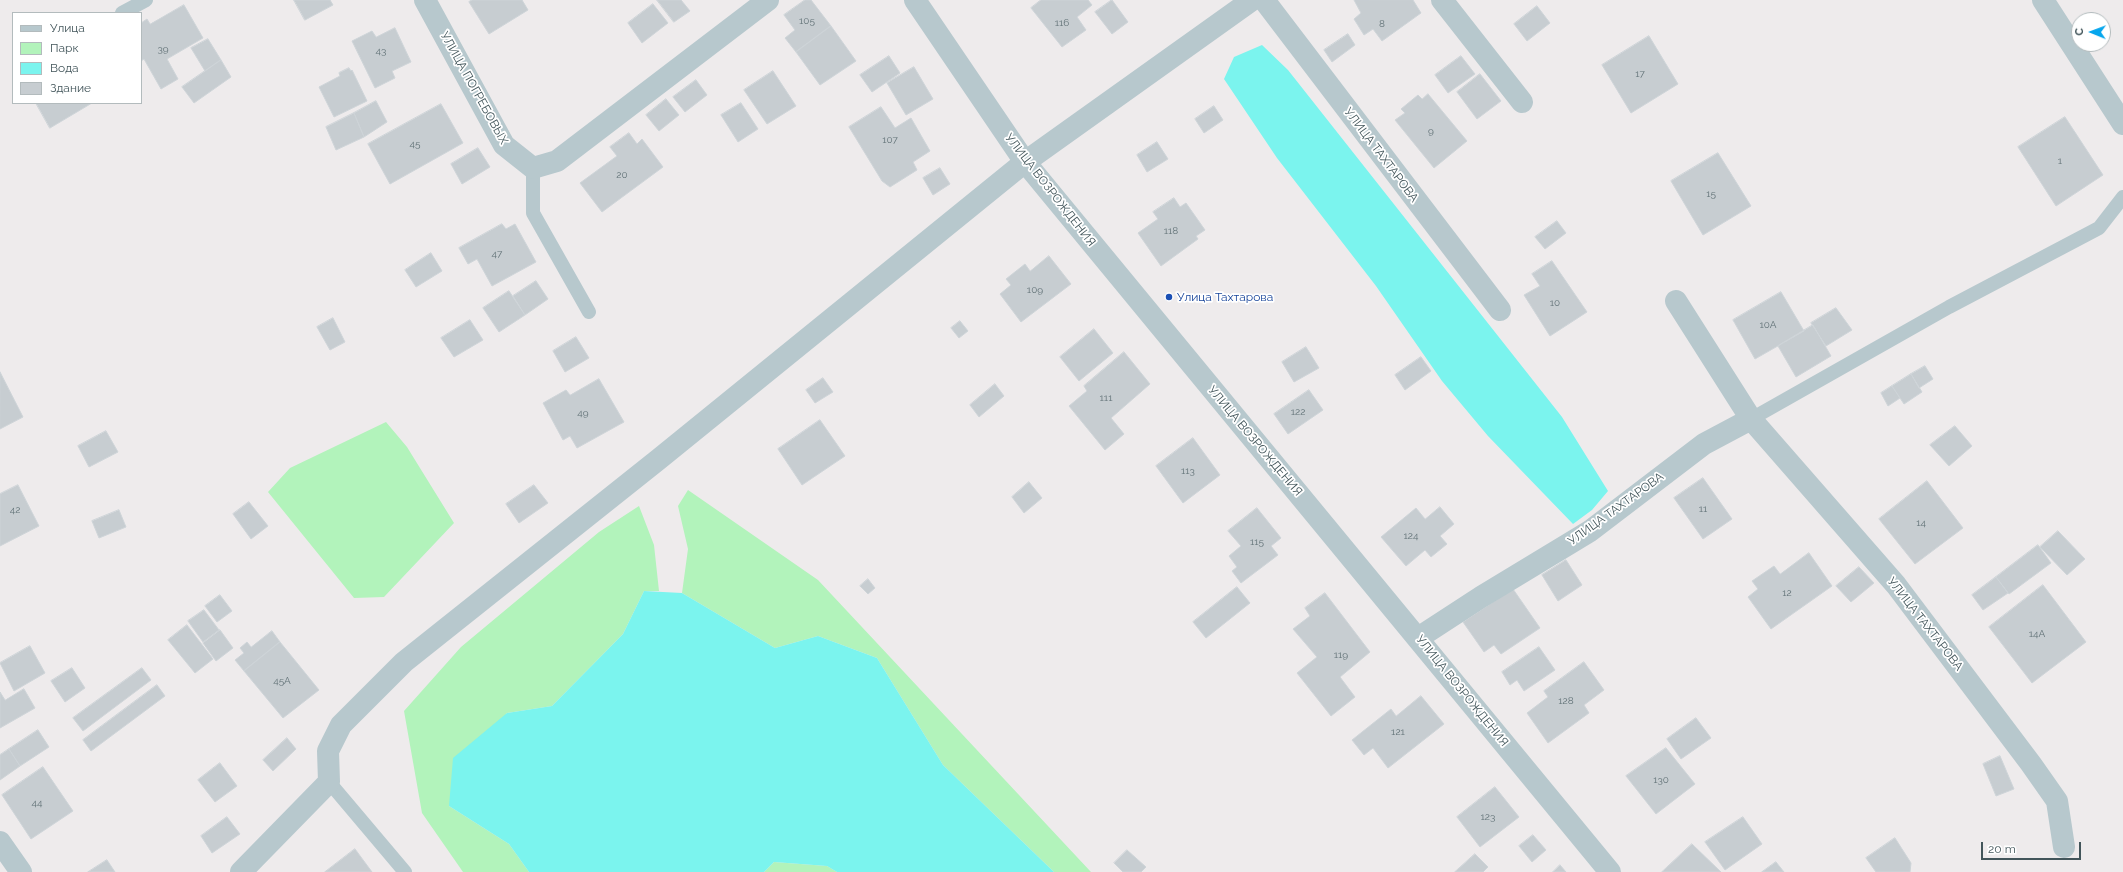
<!DOCTYPE html>
<html>
<head>
<meta charset="utf-8">
<style>
  body { margin:0 }
  #map { position:relative; width:2123px; height:872px; overflow:hidden; background:#eeebec; font-family:Raleway,sans-serif }
  canvas { display:block }
  .legend { position:absolute; left:12px; top:12px; width:130px; height:92px; box-sizing:border-box; background:#fff; border:1px solid #b3bbbd; margin:0; padding:5px 7px; list-style:none; font-size:12px; color:#42555a }
  .legend li { display:flex; align-items:center; gap:8px; height:20px }
  .legend b { width:20px; border:1px solid #b3bbbd }
  .north { position:absolute; left:2071px; top:12px; width:40px; height:40px; box-sizing:border-box; background:#fff; border:1px solid #b3bbbd; border-radius:50%; rotate:271deg; font-size:11px; font-weight:700; line-height:16px; text-align:center; color:#42555a }
  .north::after { content:''; display:block; margin:auto; width:14px; height:18px; background:#06a6ed; clip-path:polygon(50% 0,100% 100%,50% 72%,0 100%) }
  .scale { position:absolute; left:1981px; top:842px; width:100px; height:18px; box-sizing:border-box; border:2px solid #42555a; border-top:0; padding-left:5px; font-size:12px; line-height:14px; white-space:nowrap; color:#42555a; -webkit-text-stroke:3px #fff; paint-order:stroke }
</style>
</head>
<body>
<div id="map">
<canvas width="2123" height="872"></canvas>
<ul class="legend">
<li><b style="height:5px;background:#b7c8cd"></b>Улица</li>
<li><b style="height:11px;background:#b2f3bb"></b>Парк</li>
<li><b style="height:11px;background:#7bf4ee"></b>Вода</li>
<li><b style="height:11px;background:#c7cdd1"></b>Здание</li>
</ul>
<div class="north">С</div>
<div class="scale">20 m</div>
</div>
<script>
const ctx = document.querySelector('canvas').getContext('2d');
ctx.lineJoin = 'round';
function fill(path, color) {
  ctx.fillStyle = color;
  ctx.fill(path, 'evenodd');
}
function stroke(path, color, width, dash) {
  ctx.strokeStyle = color;
  ctx.lineWidth = width;
  ctx.lineCap = dash ? 'butt' : 'round';
  ctx.setLineDash(dash || []);
  ctx.stroke(path);
}
function label(font, color, halo, rows, align = 'center') {
  ctx.font = font + ' Raleway,sans-serif';
  ctx.lineWidth = 3.5;
  ctx.setLineDash([]);
  ctx.textBaseline = 'middle';
  ctx.strokeStyle = halo;
  ctx.fillStyle = color;
  for (const [text, x, y, turn = 0] of rows) {
    ctx.save();
    ctx.translate(x, y);
    ctx.rotate((+turn || 0) * Math.PI / 180);
    ctx.textAlign = isNaN(turn) ? turn : align;
    if (halo) ctx.strokeText(text, 0, 0);
    ctx.fillText(text, 0, 0);
    ctx.restore();
  }
}
const green = new Path2D(`
  M386,422L407,447L454,523L384,597L354,598L268,492L290,468Z
  M688,490L818,580L1091,872H1054L943,765L877,658L818,636L775,648L682,593L688,549L678,506Z
  M639,506L654,545L659,591H644L623,634L552,706L507,713L449,806L509,844L529,872H463L422,813L404,711L461,647L599,532Z
  M774,862L827,866L837,872H764Z`);
const water = new Path2D(`
  M1262,45L1288,70L1562,417L1608,491L1592,510L1573,524L1488,436L1442,381L1376,286L1277,158L1224,79L1234,57Z
  M644,591L682,593L775,648L818,636L877,658L943,765L1054,872H837L827,866L774,862L764,872H529L509,844L449,806L453,758L507,713L552,706L623,634Z`);
const building = new Path2D(`
  M294,0H330L333,5L305,20Z
  M472,0H522L528,10L489,34L469,2Z
  M657,0H681L690,11L674,22Z
  M805,0H811L831,26L796,52L785,38L795,30L784,15Z
  M1041,0H1088L1092,5L1077,17L1086,30L1062,47L1031,8Z
  M1112,0L1128,22L1112,34L1095,12Z
  M1413,0L1421,13L1382,41L1373,29L1364,35L1354,19L1361,13L1354,0Z
  M653,4L668,23L642,43L628,23Z
  M184,5L203,38L167,59L178,79L161,89L144,59L141,61V23L147,19L150,24Z
  M1537,6L1550,23L1527,41L1514,24Z
  M831,26L856,61L820,85L796,52Z
  M395,28L411,62L392,71L395,78L375,88L352,41L372,31L376,37Z
  M1348,34L1355,45L1332,62L1324,50Z
  M1649,36L1678,84L1631,113L1602,65Z
  M208,39L221,60L205,71L191,48Z
  M889,56L900,73L872,92L860,75Z
  M1461,56L1475,74L1448,93L1435,75Z
  M221,60L231,77L194,103L182,87Z
  M914,67L933,99L906,115L887,83Z
  M349,68L351,71L352,70L367,101L334,117L319,87L340,76L339,73Z
  M773,71L796,106L767,124L744,90Z
  M1480,74L1501,101L1477,119L1457,92Z
  M696,80L707,95L685,112L673,97Z
  M1428,94L1467,141L1434,168L1395,120L1405,113L1401,109L1418,95L1422,99Z
  M666,99L679,115L659,131L646,115Z
  M376,101L387,122L364,137L354,113Z
  M36,103H92L50,128Z
  M741,103L758,129L738,142L721,115Z
  M441,104L463,143L390,184L368,144Z
  M1214,106L1223,120L1204,133L1195,119Z
  M881,107L895,128L911,118L930,151L913,162L917,170L890,187L882,181L849,127Z
  M354,113L364,137L336,150L326,127Z
  M2065,117L2103,175L2056,206L2018,147Z
  M629,133L637,144L642,139L663,167L602,212L580,183L617,156L610,147Z
  M1157,142L1168,159L1147,172L1137,155Z
  M478,148L490,167L462,184L451,164Z
  M1718,153L1751,206L1703,235L1671,181Z
  M940,168L950,184L933,195L923,178Z
  M1174,198L1180,207L1186,203L1205,230L1196,236L1198,239L1161,266L1138,233L1158,219L1153,212Z
  M1557,221L1566,233L1545,249L1535,237Z
  M502,224L506,229L515,224L536,262L492,286L477,259L468,264L459,248Z
  M431,253L442,271L416,287L405,270Z
  M1049,256L1071,284L1021,322L1000,294L1011,285L1006,279L1025,264L1030,271Z
  M1552,261L1587,312L1550,336L1524,295L1540,286L1532,274Z
  M536,281L548,299L525,315L513,296Z
  M509,291L525,315L499,332L483,308Z
  M1781,292L1804,331L1755,359L1733,320Z
  M1836,308L1852,330L1826,346L1811,323Z
  M333,318L345,342L330,350L317,327Z
  M470,320L483,340L454,357L441,338Z
  M960,321L968,331L959,338L951,328Z
  M1813,325L1831,356L1796,377L1778,346Z
  M1094,329L1113,353L1079,381L1060,357Z
  M576,337L589,358L565,372L553,351Z
  M1306,347L1319,368L1294,382L1282,362Z
  M1124,352L1150,384L1111,418L1124,434L1105,450L1069,406L1087,391L1084,386Z
  M1421,357L1431,371L1405,390L1395,375Z
  M1925,366L1933,379L1919,388L1911,374Z
  M0,372L23,417L0,429Z
  M1911,374L1922,392L1904,404L1892,386Z
  M823,378L833,392L815,403L806,390Z
  M599,379L624,422L577,448L570,436L563,440L543,403L566,390L570,395Z
  M995,384L1004,396L979,417L970,405Z
  M1892,386L1900,398L1888,406L1881,393Z
  M1309,390L1323,410L1288,434L1274,414Z
  M820,420L845,456L802,485L778,449Z
  M1955,426L1972,446L1949,466L1930,445Z
  M106,431L118,452L89,467L78,446Z
  M1193,438L1220,475L1183,503L1156,466Z
  M1703,478L1732,519L1703,539L1674,498Z
  M1927,481L1963,528L1915,564L1879,519Z
  M1029,482L1042,498L1024,513L1012,497Z
  M18,485L39,526L0,546V494Z
  M534,485L548,503L519,523L506,504Z
  M249,502L268,526L251,539L233,514Z
  M1440,507L1454,524L1440,536L1447,544L1431,557L1425,550L1406,566L1381,537L1416,508L1425,519Z
  M1257,508L1281,538L1271,546L1278,555L1241,583L1232,571L1237,567L1229,556L1241,546L1228,531Z
  M119,510L126,527L99,538L92,521Z
  M2058,531L2085,559L2067,575L2040,547Z
  M2038,545L2051,563L2009,594L1996,577Z
  M1809,553L1832,586L1771,629L1748,597L1758,589L1752,581L1774,566L1780,574Z
  M1566,560L1582,585L1558,601L1542,575Z
  M1859,567L1874,583L1851,602L1836,586Z
  M1996,577L2008,593L1983,610L1972,595Z
  M868,579L875,588L868,594L860,586Z
  M2043,585L2086,642L2032,683L1989,627Z
  M1237,587L1250,603L1206,638L1193,622Z
  M1513,589L1540,628L1501,654L1494,645L1484,652L1463,622Z
  M1325,593L1370,652L1340,677L1355,697L1331,716L1297,673L1317,657L1293,629L1310,616L1305,608Z
  M220,595L232,611L217,622L205,606Z
  M204,610L219,630L203,642L188,621Z
  M187,625L213,659L195,673L168,640Z
  M220,630L233,648L216,661L203,643Z
  M272,631L280,642L244,671L235,660L244,653L240,648L247,642L251,647Z
  M280,642L319,690L283,718L244,671Z
  M30,646L45,673L14,691L0,663Z
  M1539,647L1555,670L1524,691L1517,680L1510,685L1502,672Z
  M1584,662L1604,690L1584,705L1589,713L1548,743L1527,713L1548,697L1544,691Z
  M72,668L85,688L65,702L51,681Z
  M142,668L151,680L83,731L73,718Z
  M157,685L165,696L91,751L83,740Z
  M24,689L35,708L0,728V692L5,700Z
  M1421,696L1444,724L1388,768L1373,748L1364,755L1352,740L1391,709L1396,716Z
  M1696,718L1711,738L1681,759L1667,739Z
  M38,730L49,747L20,766L9,749Z
  M287,738L296,749L273,771L263,760Z
  M1666,748L1695,784L1656,814L1626,776Z
  M9,749L20,766L0,780V755Z
  M2000,756L2014,789L1996,796L1983,764Z
  M220,763L237,786L215,802L198,780Z
  M43,767L73,811L31,839L2,795Z
  M1495,787L1519,817L1480,847L1457,817Z
  M227,817L240,834L212,853L201,836Z
  M1743,817L1762,844L1725,870L1705,842Z
  M1533,835L1546,850L1532,862L1519,846Z
  M1895,838L1911,863L1910,872H1876L1866,858Z
  M1692,844L1721,872H1662Z
  M355,849L372,872H325Z
  M1127,850L1146,867L1141,872H1123L1114,863Z
  M1475,854L1488,867L1483,872H1455Z
  M107,860L115,872H88Z
  M1776,862L1784,872H1762Z
  M1560,865L1566,872H1553Z`);
const lane = new Path2D(`
  M122,13L146,0
  M533,168V213L589,312
  M1751,419L1949,307L2099,228L2123,197
  M329,782L405,872`);
const street = new Path2D(`
  M425,0L504,145L533,168L557,161L768,0
  M915,0L1025,162L1610,872
  M1264,0L1500,310
  M1442,0L1522,102
  M2043,0L2123,124
  M1676,301L1751,419
  M1418,638L1481,597L1590,531L1704,444L1751,419L1896,585L2031,764L2057,801L2064,847
  M0,842L21,872
  M241,872L329,782L328,751L341,725L404,662L659,459L1025,162L1252,0`);
const markers = [
  [1169,297,4,"#1a4fb4"]
];
const numberNames = [
  ["105",807,21],
  ["116",1062,23],
  ["8",1382,24],
  ["39",163,49],
  ["43",381,51],
  ["17",1640,74],
  ["9",1431,131],
  ["107",890,140],
  ["45",415,144],
  ["1",2060,161],
  ["20",622,175],
  ["15",1711,194],
  ["118",1171,231],
  ["47",497,254],
  ["109",1035,290],
  ["10",1555,303],
  ["10А",1768,325],
  ["111",1106,398],
  ["122",1298,412],
  ["49",583,413],
  ["113",1188,471],
  ["11",1703,509],
  ["42",15,510],
  ["14",1921,523],
  ["124",1411,536],
  ["115",1257,542],
  ["12",1787,593],
  ["14А",2037,634],
  ["119",1341,655],
  ["45А",282,681],
  ["128",1566,701],
  ["121",1398,732],
  ["130",1661,780],
  ["44",37,803],
  ["123",1488,817]
];
const streetNames = [
  ["УЛИЦА ПОГРЕБОВЫХ",474,88,61],
  ["УЛИЦА ТАХТАРОВА",1381,155,53],
  ["УЛИЦА ВОЗРОЖДЕНИЯ",1050,190,52],
  ["УЛИЦА ВОЗРОЖДЕНИЯ",1255,441,50],
  ["УЛИЦА ТАХТАРОВА",1616,509,-36],
  ["УЛИЦА ТАХТАРОВА",1925,624,52],
  ["УЛИЦА ВОЗРОЖДЕНИЯ",1462,691,51]
];
const transitNames = [
  ["Улица Тахтарова",1177,297]
];
fill(green, '#b2f3bb');
fill(water, '#7bf4ee');
fill(building, '#c7cdd1');
stroke(building, '#ced4d8', 1);
stroke(lane, '#b7c8cd', 14);
stroke(street, '#b7c8cd', 22);
for (const [x, y, r, color] of markers) {
  const dot = new Path2D();
  dot.arc(x, y, r, 0, 2 * Math.PI);
  ctx.fillStyle = color;
  ctx.fill(dot);
  stroke(dot, '#fff', 1.5);
}
label('10px', '#637378', null, numberNames);
label('12px', '#42555a', '#fff', streetNames);
label('12px', '#164399', '#fff', transitNames, 'left');
</script>
</body>
</html>
